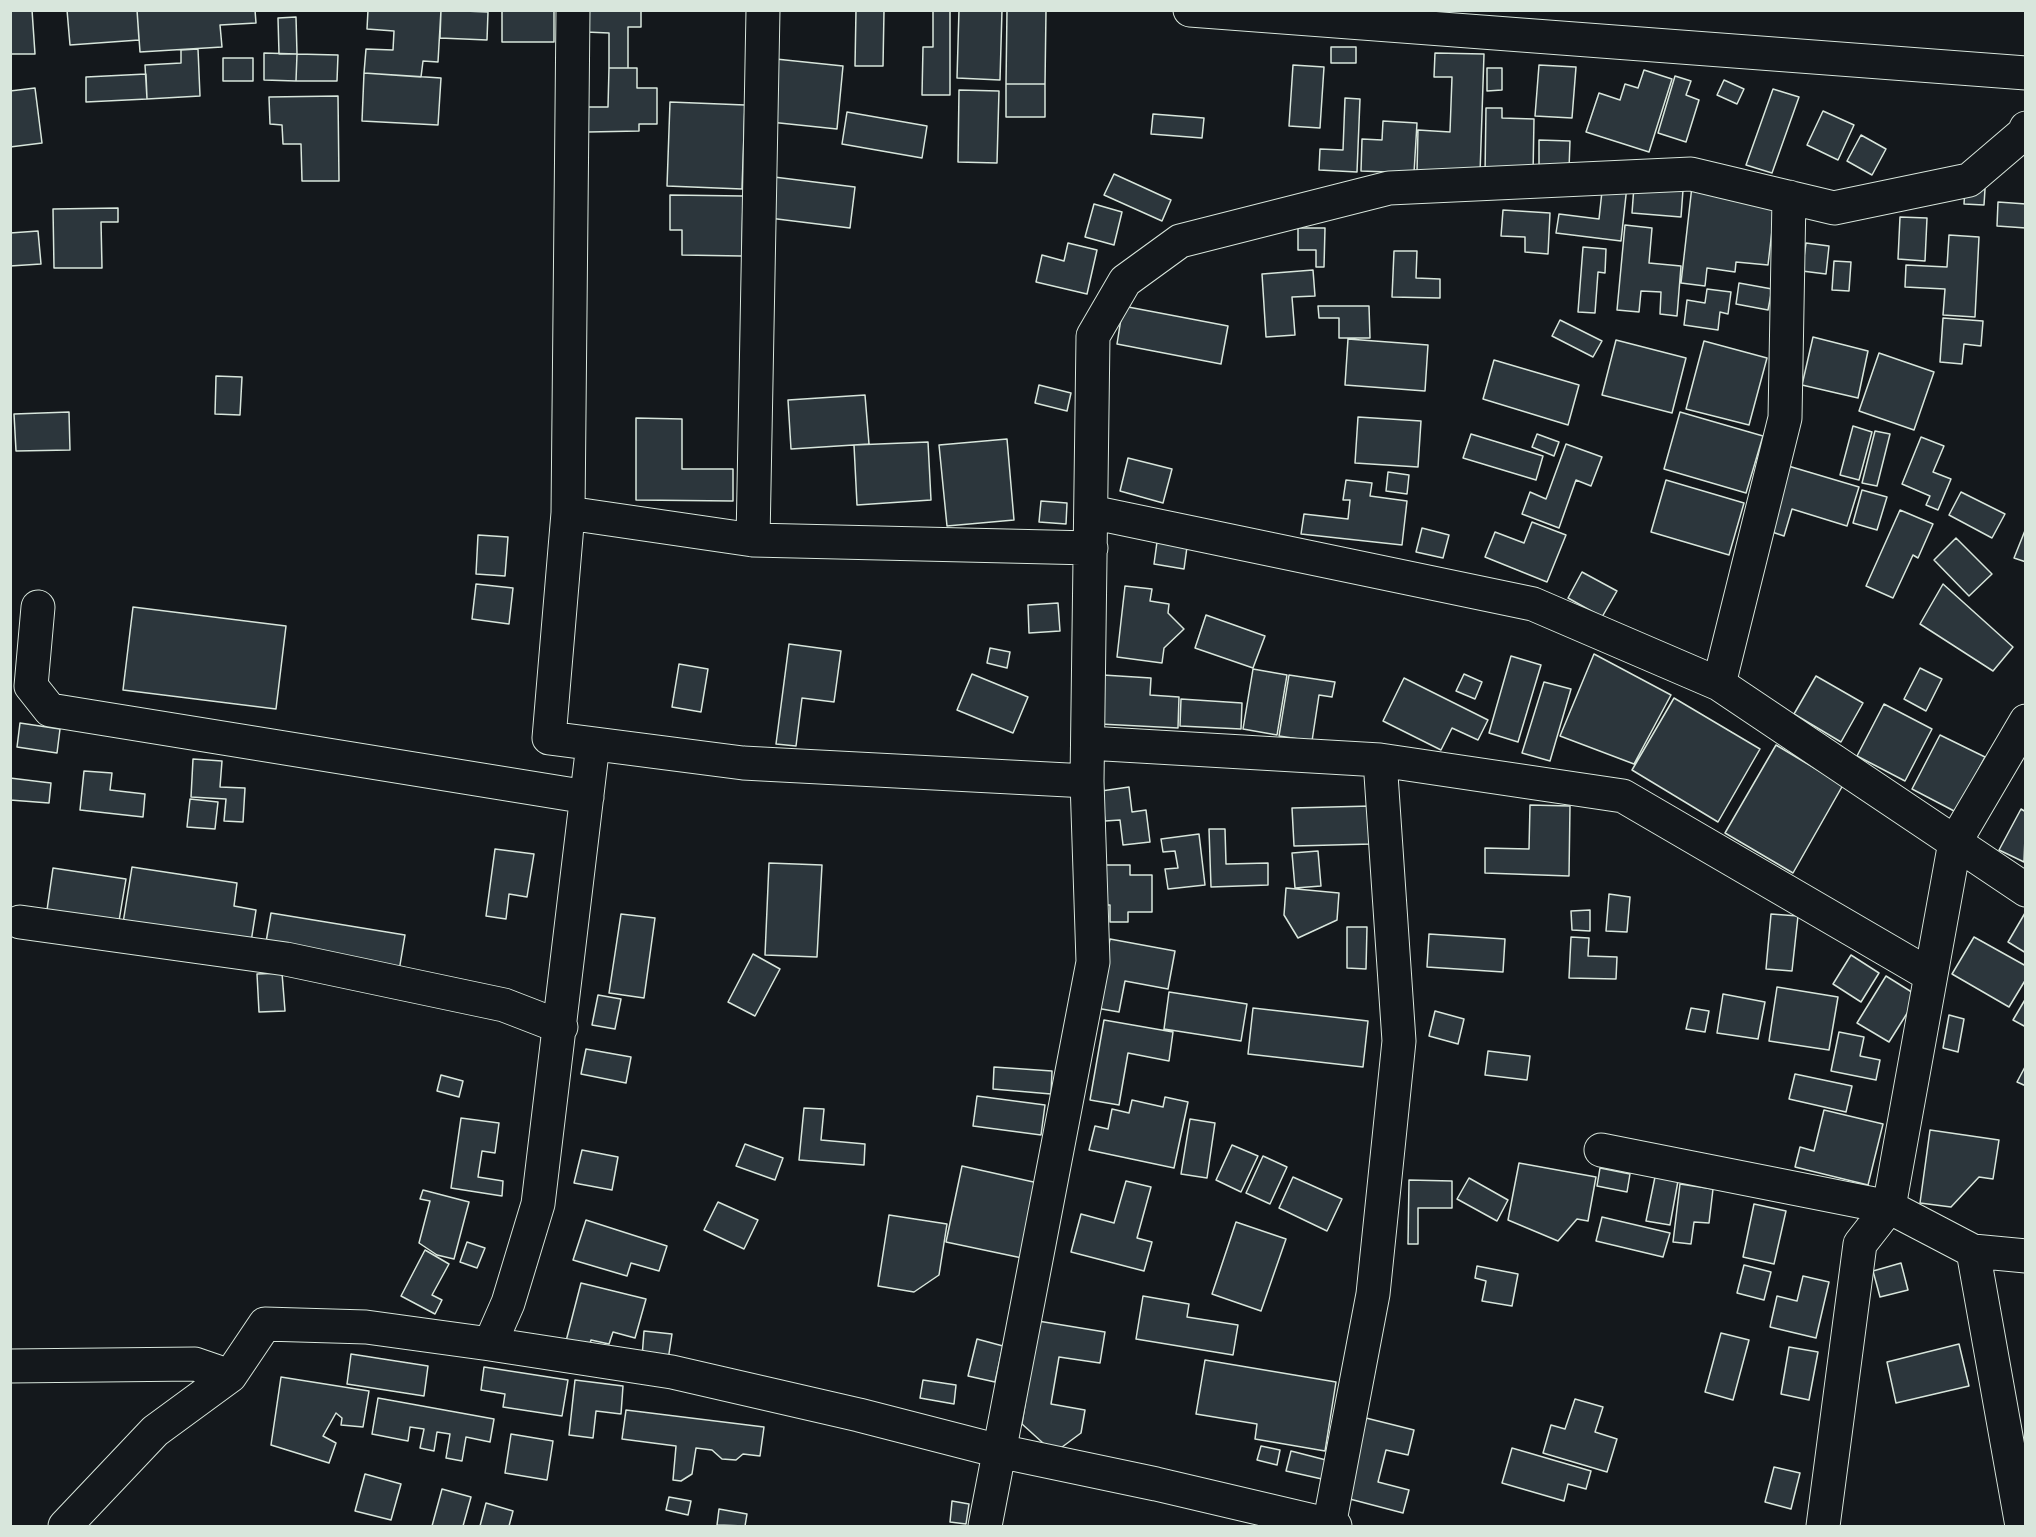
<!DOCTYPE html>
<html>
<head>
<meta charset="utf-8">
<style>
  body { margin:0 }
  #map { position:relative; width:2036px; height:1537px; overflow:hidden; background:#14181c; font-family:Figtree,sans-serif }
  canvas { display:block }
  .frame { position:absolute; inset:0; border:12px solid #d8e6dc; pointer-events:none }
</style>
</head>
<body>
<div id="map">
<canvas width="2036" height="1537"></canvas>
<div class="frame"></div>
</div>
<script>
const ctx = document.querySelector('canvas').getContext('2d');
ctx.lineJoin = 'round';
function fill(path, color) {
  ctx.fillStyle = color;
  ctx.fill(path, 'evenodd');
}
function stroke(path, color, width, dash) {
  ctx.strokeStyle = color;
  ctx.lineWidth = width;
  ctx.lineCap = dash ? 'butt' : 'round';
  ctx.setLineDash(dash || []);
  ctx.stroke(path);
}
const building = new Path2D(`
  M10,10H32L35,54H10Z
  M67,10H137L139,40L70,45Z
  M137,10H255L256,23L220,25L222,47L140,52Z
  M368,10H441L438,62L423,61L421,77L364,73L366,49L393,50L394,31L367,29Z
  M441,10L488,12L487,40L440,38Z
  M502,10H554V42H502Z
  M586,10H641V27H628V68H609V33L586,32Z
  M856,10L884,11L883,66H855Z
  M933,10H950V95H922L923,47H933Z
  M959,10H1002L1000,80L957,78Z
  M1007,10L1046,11L1045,84H1006Z
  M296,17L297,54H279L278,18Z
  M1331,47H1356V63H1331Z
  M198,49L200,96L147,99L145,65L181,63V50Z
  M264,53L297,54L296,81L264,80Z
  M1435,53L1484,54L1480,174L1417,172L1418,130L1450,132L1452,77H1434Z
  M297,54L338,55L337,81H296Z
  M223,58H253V81H223Z
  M776,59L843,66L837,129L770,122Z
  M1293,65L1324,67L1320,128L1289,126Z
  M1539,65L1576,67L1572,118L1535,116Z
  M609,68H637V88H657V124H639V131L588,132L587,107H608Z
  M1487,68H1502V90L1487,91Z
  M1644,70L1672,79L1649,152L1586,132L1599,93L1620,100L1625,84L1638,88Z
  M364,73L441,78L438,125L362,121Z
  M146,74L147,99L86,102V77Z
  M1675,76L1691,81L1686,95L1699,100L1686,142L1658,133Z
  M1724,80L1744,89L1737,104L1717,95Z
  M1006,84H1045V117H1006Z
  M35,88L42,143L10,147V91Z
  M1773,89L1799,97L1772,173L1746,165Z
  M959,90L999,91L997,163L958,162Z
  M338,96L339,181H302L301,144H283L282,125L270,124L269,97Z
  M1345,98L1360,99L1357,172L1319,170L1320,149L1343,150Z
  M670,102L745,105L742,189L667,186Z
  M1486,108H1502V118L1534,119L1533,175L1485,174Z
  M1823,111L1854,125L1838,160L1807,145Z
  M847,112L927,126L922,158L842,144Z
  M1153,114L1204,118L1202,138L1151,134Z
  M1383,121L1417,123L1414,173L1361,171L1362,139L1382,140Z
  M1861,135L1886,149L1872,175L1847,161Z
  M1539,140L1570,141L1569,169L1539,168Z
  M1114,174L1171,200L1162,221L1104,195Z
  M774,177L855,187L850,228L769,218Z
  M1603,182L1627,186L1621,241L1556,233L1559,214L1599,219Z
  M1634,186L1683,190L1681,217L1632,213Z
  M1692,186L1776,196L1768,265L1736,262L1735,272L1707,268L1705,286L1681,283Z
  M1965,188L1985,189L1984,205L1964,204Z
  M670,195L743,196L742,256L682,255V230H670Z
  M1998,202L2026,204V228L1997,226Z
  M1094,204L1122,212L1114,245L1085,237Z
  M118,208V222H101L102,268H54L53,209Z
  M1503,210L1550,213L1548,254L1525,252V237L1501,236Z
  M1900,217L1927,218L1925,261L1898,259Z
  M1625,225L1652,228L1649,263L1681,266L1677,316L1660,314L1661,292L1641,291L1639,312L1617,310Z
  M1298,228H1325L1324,267H1316V250H1298Z
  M38,231L41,264L10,266V233Z
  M1949,235L1979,237L1975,317L1943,315L1945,289L1905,287L1906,265L1947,267Z
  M1068,243L1097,250L1087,294L1036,282L1042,255L1064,261Z
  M1806,243L1829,246L1826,274L1802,271Z
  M1583,247L1606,249L1605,273L1598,272L1595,313L1578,312Z
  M1394,251H1417L1416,278L1440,279V298L1392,297Z
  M1834,261L1851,262L1849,291L1832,290Z
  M1313,270L1315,296L1292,297L1295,335L1266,337L1262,274Z
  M1739,283L1772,289L1768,310L1736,304Z
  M1707,289L1731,292L1728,314L1720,312L1718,330L1684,325L1687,300L1705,303Z
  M1123,306L1228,326L1221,364L1117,344Z
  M1318,306H1369L1370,338H1339V318H1319Z
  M1943,318L1983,321L1981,346L1964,344L1962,364L1940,362Z
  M1560,320L1602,341L1593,357L1552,336Z
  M1813,337L1868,351L1858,398L1802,385Z
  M1348,339L1428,345L1425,391L1345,385Z
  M1616,340L1686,358L1672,413L1602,395Z
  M1704,341L1767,358L1749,425L1686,409Z
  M1879,353L1934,372L1914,430L1859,411Z
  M1494,360L1579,385L1568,425L1483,399Z
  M216,376L242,377L240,415L215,414Z
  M1039,385L1071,393L1067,411L1035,403Z
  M865,395L869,444L791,449L788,400Z
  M69,412L70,450L16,451L14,414Z
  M1680,412L1763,436L1746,493L1664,469Z
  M1358,417L1421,421L1418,467L1355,463Z
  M636,418L682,419V469H733V501L636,500Z
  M1853,426L1872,432L1859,480L1840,475Z
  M1875,431L1890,434L1877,486L1862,483Z
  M1471,434L1543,456L1536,480L1463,458Z
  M1537,434L1559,442L1554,456L1532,447Z
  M1921,437L1944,446L1933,472L1951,479L1938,510L1926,505L1930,496L1902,484Z
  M1007,439L1014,520L947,526L939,445Z
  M928,442L931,500L857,505L854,445Z
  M1566,444L1602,457L1591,486L1576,480L1559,528L1522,514L1530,492L1546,499Z
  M1128,458L1172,469L1163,503L1120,491Z
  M1785,465L1859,487L1847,526L1792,509L1784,536L1766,530Z
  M1388,472L1409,475L1407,494L1386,491Z
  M1346,480L1372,483L1370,496L1407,501L1402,545L1301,534L1304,514L1348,519L1350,500H1343Z
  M1666,480L1744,503L1729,555L1651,532Z
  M1862,490L1887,497L1877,530L1853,523Z
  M1961,492L2005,514L1992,538L1949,515Z
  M1041,501L1067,503L1066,524L1039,522Z
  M1900,510L1933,524L1918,558L1913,555L1893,598L1866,586Z
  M1532,522L1566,535L1547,582L1485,557L1495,532L1524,543Z
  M1422,528L1449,535L1443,558L1416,552Z
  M2026,528V562L2014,558Z
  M478,535L508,537L505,576L476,574Z
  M1956,538L1992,574L1969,596L1934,560Z
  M1157,542L1187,547L1184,569L1154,564Z
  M1582,572L1617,591L1602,617L1568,598Z
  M476,584L513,588L509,624L472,619Z
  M1943,584L2013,647L1993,671L1920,624Z
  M1125,586L1152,589L1150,601L1169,604L1168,613L1184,629L1164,648L1162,663L1117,657Z
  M1058,603L1060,631L1029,633L1028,605Z
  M133,607L286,626L276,709L123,690Z
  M1206,615L1265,636L1253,668L1195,648Z
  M789,644L841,651L834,702L802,698L796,746L776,744Z
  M990,648L1010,652L1007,668L987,663Z
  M1594,654L1671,695L1634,764L1560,736Z
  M1511,656L1541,665L1518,742L1489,733Z
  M679,664L708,669L701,712L672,707Z
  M1920,668L1942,679L1926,711L1904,699Z
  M1253,669L1287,675L1277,735L1243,729Z
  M972,674L1028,697L1013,733L957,710Z
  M1464,674L1482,682L1475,699L1456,691Z
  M1103,675L1151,678L1150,695L1179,697L1178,728L1100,724Z
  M1289,675L1335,682L1332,697L1319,695L1312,741L1279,736Z
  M1816,676L1863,703L1841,742L1794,714Z
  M1404,678L1488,720L1478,740L1452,728L1441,750L1383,721Z
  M1544,682L1571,689L1550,761L1522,753Z
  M1674,698L1760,749L1718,822L1632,770Z
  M1181,699L1242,703L1241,729L1180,726Z
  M1884,704L1932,729L1905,781L1857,756Z
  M20,723L60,729L57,753L17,747Z
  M1940,735L1985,757L1956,812L1912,789Z
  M1776,745L1843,785L1793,873L1725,833Z
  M193,759L222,761L220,787L245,788L243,822L224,821L226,799L191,797Z
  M84,771L112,773L110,790L145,794L143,817L80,810Z
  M10,778L51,783L49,803L10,800Z
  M1129,787L1132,812L1146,810L1150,842L1123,845L1120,820L1105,821L1101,791Z
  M190,799L218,802L215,829L187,827Z
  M1530,805L1570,806L1569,876L1485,873V848L1529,849Z
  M1371,806L1372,844L1294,846L1292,808Z
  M2021,809L2026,812L2024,862L1999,850Z
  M1209,829H1225L1226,864L1268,863V885L1211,887Z
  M1199,834L1205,885L1168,889L1165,869L1178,868L1175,851L1163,852L1161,839Z
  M495,849L534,854L527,897L509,894L506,919L486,916Z
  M1318,851L1321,886L1295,888L1292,853Z
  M769,863L822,865L817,957L765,955Z
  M1102,865H1130V875H1152V912H1128V922H1110V905H1103Z
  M132,867L237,883L234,906L256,910L251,942L123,923Z
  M53,868L126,879L119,921L47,910Z
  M1286,888L1339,893L1337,920L1298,938L1284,915Z
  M1609,894L1630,897L1627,932L1606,931Z
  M1590,910V931L1572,930L1571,911Z
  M271,913L405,935L399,971L265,948Z
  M2025,913H2026V953L2008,942Z
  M621,914L655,918L644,998L609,993Z
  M1771,914L1798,916L1792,971L1766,969Z
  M1347,927H1367L1366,969L1347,968Z
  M1429,934L1505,939L1503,972L1427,967Z
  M1571,937L1589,938L1588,956L1617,957L1616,979L1569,978Z
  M1974,937L2026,966V979L2009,1007L1952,974Z
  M1110,939L1175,951L1168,989L1125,981L1119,1012L1096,1008Z
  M753,954L780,969L755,1016L728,1002Z
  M1851,955L1879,973L1861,1002L1833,984Z
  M282,973L285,1011L259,1012L257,974Z
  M1886,976L1918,996L1889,1042L1857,1023Z
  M1777,987L1838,997L1829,1050L1769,1041Z
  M1169,992L1247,1004L1241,1041L1164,1029Z
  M1723,994L1765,1002L1758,1039L1717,1033Z
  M598,995L621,999L615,1029L592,1025Z
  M2026,998V1027L2013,1020Z
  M1253,1008L1368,1021L1363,1067L1248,1054Z
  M1691,1008L1709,1011L1705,1032L1686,1029Z
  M1435,1011L1464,1019L1458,1044L1429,1036Z
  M1949,1015L1964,1019L1958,1052L1943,1048Z
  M1104,1020L1173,1032L1169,1061L1128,1053L1119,1105L1090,1100Z
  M1839,1032L1864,1037L1860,1056L1880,1060L1876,1080L1831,1071Z
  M586,1049L631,1057L626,1083L581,1074Z
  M1488,1051L1530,1056L1527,1080L1485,1075Z
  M2026,1065V1086L2017,1082Z
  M994,1067L1052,1071L1051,1094L993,1089Z
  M1795,1074L1852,1086L1846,1112L1789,1099Z
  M441,1075L463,1081L459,1097L437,1091Z
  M977,1096L1045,1105L1041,1135L973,1126Z
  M1165,1097L1188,1102L1174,1168L1089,1150L1095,1126L1108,1129L1112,1109L1129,1113L1132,1100L1163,1107Z
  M804,1108L824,1109L821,1140L865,1144L864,1165L799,1160Z
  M1824,1110L1883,1124L1868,1185L1795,1167L1800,1147L1814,1151Z
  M461,1118L499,1123L495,1153L482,1151L478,1177L503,1181L502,1196L451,1188Z
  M1190,1119L1215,1123L1207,1178L1181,1174Z
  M1930,1130L1999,1140L1993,1179L1979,1177L1951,1207L1920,1203Z
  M745,1144L783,1158L775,1180L736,1166Z
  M1232,1145L1258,1156L1241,1192L1216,1180Z
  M582,1150L618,1157L612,1190L574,1183Z
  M1263,1156L1287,1167L1270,1204L1246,1193Z
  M1519,1163L1596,1177L1588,1221L1577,1219L1558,1241L1508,1220Z
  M962,1166L1038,1183L1022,1258L946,1242Z
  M1600,1168L1630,1174L1627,1192L1597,1186Z
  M1293,1177L1342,1199L1327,1231L1279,1208Z
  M1655,1177L1678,1181L1670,1225L1646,1221Z
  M1469,1178L1508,1200L1497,1221L1457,1199Z
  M1409,1180L1452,1181V1208H1418V1244H1408Z
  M1126,1181L1151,1187L1137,1238L1152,1242L1144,1271L1071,1252L1081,1214L1114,1223Z
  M1680,1184L1713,1189L1709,1223L1694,1222L1691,1244L1673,1242Z
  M423,1190L469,1202L454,1259L437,1255L419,1243L430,1201L420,1199Z
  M718,1202L758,1220L744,1249L704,1230Z
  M1754,1204L1786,1211L1774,1264L1743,1257Z
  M889,1215L947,1224L939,1275L914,1292L878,1286Z
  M1602,1217L1670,1233L1663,1257L1596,1241Z
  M586,1220L667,1246L659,1271L631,1263L627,1276L573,1260Z
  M1236,1222L1286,1239L1261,1311L1212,1294Z
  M467,1242L485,1248L477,1268L460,1262Z
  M425,1250L449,1264L432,1295L442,1300L435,1314L401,1296Z
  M1901,1263L1908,1290L1880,1297L1873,1271Z
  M1744,1265L1771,1272L1764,1300L1737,1293Z
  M1477,1266L1518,1274L1512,1306L1482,1301L1486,1281L1475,1278Z
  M1803,1276L1829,1282L1816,1338L1770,1327L1777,1296L1797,1301Z
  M581,1283L646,1299L635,1338L613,1332L609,1344L591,1340L588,1351L565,1345Z
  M1143,1296L1189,1304L1187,1317L1238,1325L1233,1355L1136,1339Z
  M1038,1321L1105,1332L1100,1363L1059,1357L1051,1404L1085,1410L1081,1433L1054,1453L1022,1424Z
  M644,1331L672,1334L668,1360L642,1357Z
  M1721,1333L1749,1340L1733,1400L1705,1392Z
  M977,1339L1003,1346L995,1382L968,1376Z
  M1959,1344L1969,1386L1896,1403L1887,1362Z
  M1789,1347L1818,1352L1809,1400L1781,1394Z
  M351,1354L428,1366L424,1396L347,1384Z
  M1205,1360L1336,1382L1325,1451L1255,1439L1257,1424L1196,1414Z
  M484,1367L568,1380L562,1416L503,1407L505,1394L481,1390Z
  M281,1377L369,1391L363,1427L341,1425L342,1418L336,1413L323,1436L336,1443L329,1463L271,1445Z
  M575,1380L623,1386L621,1414L596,1411L593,1438L569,1435Z
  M923,1380L956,1385L954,1404L920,1398Z
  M378,1398L494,1419L490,1442L466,1437L462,1461L446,1458L450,1434L437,1432L434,1451L420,1448L424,1429L410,1427L408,1441L372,1434Z
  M1575,1399L1603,1407L1595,1432L1617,1439L1607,1472L1543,1453L1551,1425L1565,1429Z
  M626,1410L764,1427L760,1456L743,1454L736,1460L722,1459L712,1450L696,1448L692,1474L681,1481L673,1480L676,1446L622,1439Z
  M1366,1418L1414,1430L1408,1455L1386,1450L1378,1482L1409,1490L1403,1513L1346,1498Z
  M511,1434L553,1441L547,1480L505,1473Z
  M1261,1446L1280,1450L1277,1465L1257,1460Z
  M1512,1448L1591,1471L1586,1489L1568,1484L1564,1501L1502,1483Z
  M1291,1451L1326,1460L1322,1479L1286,1471Z
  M1774,1467L1800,1473L1791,1509L1765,1502Z
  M365,1474L401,1484L391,1520L355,1511Z
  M442,1489L471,1497L463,1526H432Z
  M669,1497L691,1501L688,1515L666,1510Z
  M952,1501L969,1504L966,1524L950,1522Z
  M486,1503L513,1511L509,1526H480Z
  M719,1509L747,1514L745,1526L717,1525Z`);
const minor = new Path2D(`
  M573,10L568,513L549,738L743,763L1087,781
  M763,10L753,540L1091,548
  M1190,10L2026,73
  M1091,512L1533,604L1719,684L2026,890
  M568,513L753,540
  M38,607L31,686L50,710L587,797
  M1719,684L1785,418L1789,197
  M1088,743L1380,760L1623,796L1930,975
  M20,922L286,959L504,1005L561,1027
  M1601,1150L1889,1207L1973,1251L2026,1256
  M1973,1251L2022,1526
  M490,1344L672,1372L859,1415L999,1451L1156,1484L1335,1526
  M10,1366L195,1364L230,1376
  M65,1526L155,1431L230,1376L265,1324L366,1327L490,1344L508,1303L538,1204L593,744
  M985,1526L1093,962L1087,781L1093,336L1125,281L1180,241L1389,188L1691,174L1834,208L1969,180L2024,133L2026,128
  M1329,1526L1373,1294L1399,1041L1380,760
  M1823,1526L1860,1244L1889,1207L1955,842L2026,721`);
fill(building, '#2c363c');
stroke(building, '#d8e6dc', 1.5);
stroke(minor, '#d8e6dc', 35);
stroke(minor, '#14181c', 33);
</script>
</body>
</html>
